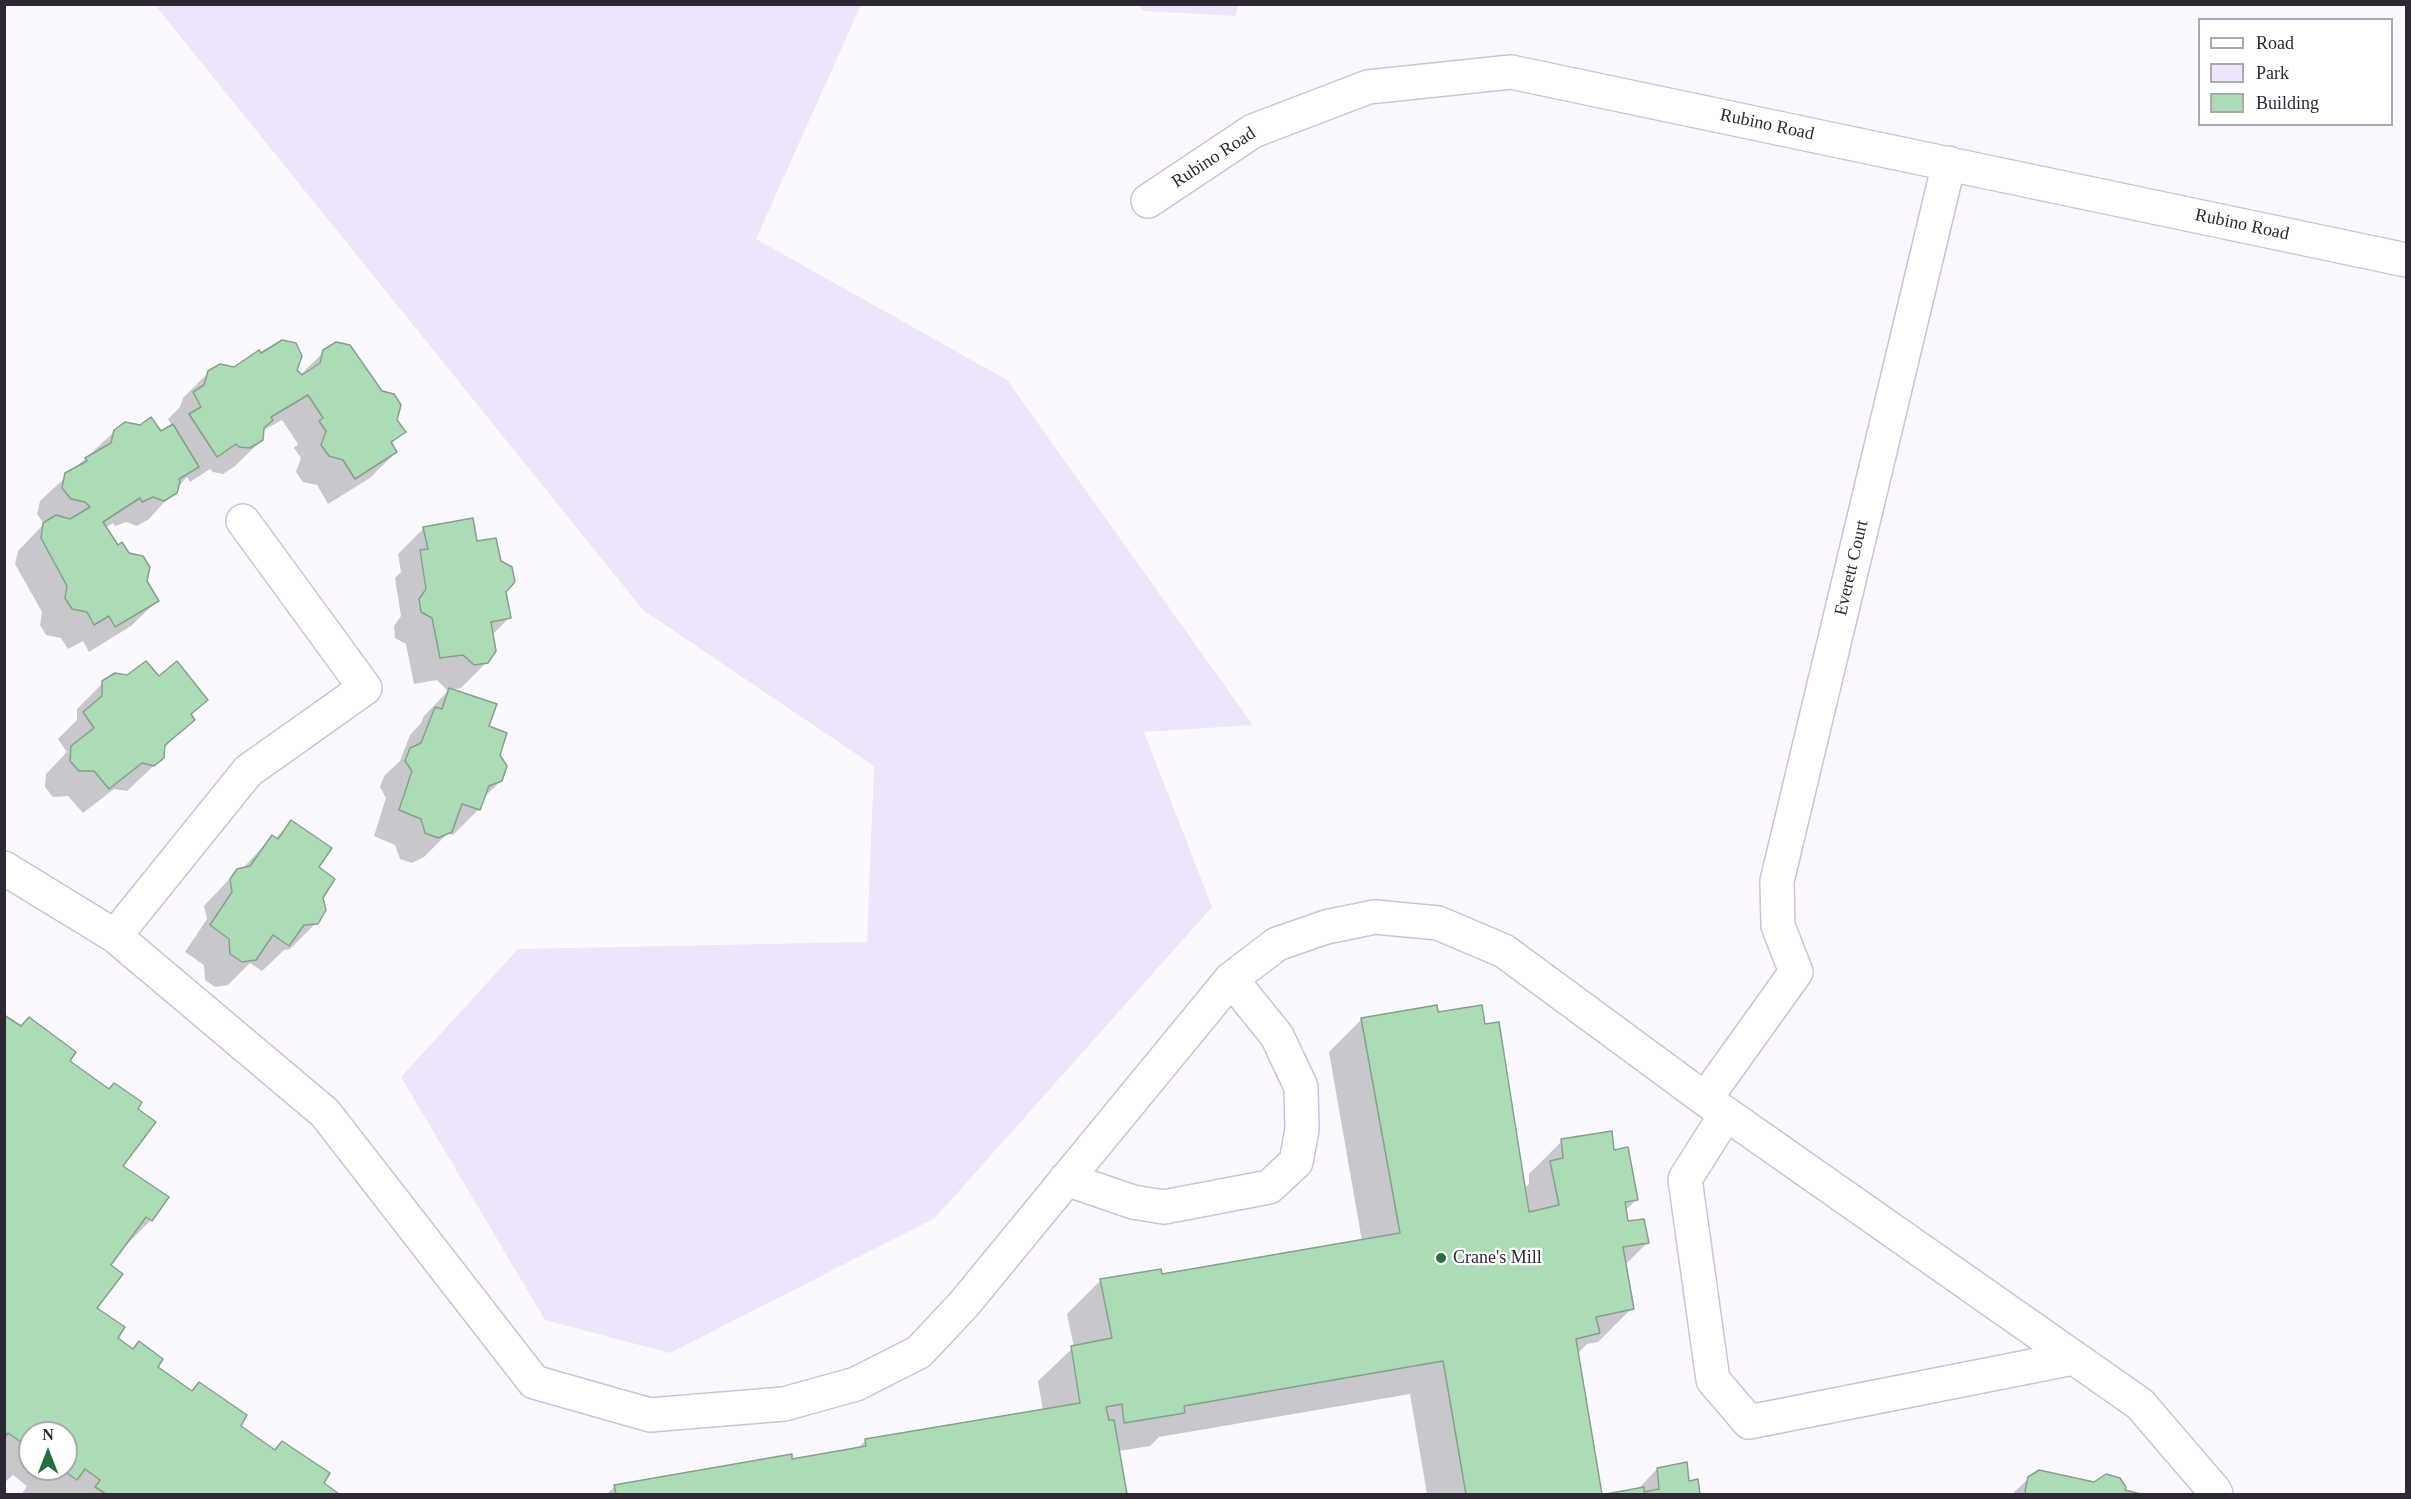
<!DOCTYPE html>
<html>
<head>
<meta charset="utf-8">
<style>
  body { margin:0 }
  #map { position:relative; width:2411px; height:1499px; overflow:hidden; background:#fbf9ff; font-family:Georgia,serif }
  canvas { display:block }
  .frame { position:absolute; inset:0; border:6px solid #2d2834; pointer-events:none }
  .legend { position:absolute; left:2198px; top:18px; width:195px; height:108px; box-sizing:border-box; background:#fff; border:2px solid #aba9ae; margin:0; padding:8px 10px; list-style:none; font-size:18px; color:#2d2834 }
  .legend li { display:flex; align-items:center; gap:12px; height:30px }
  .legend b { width:30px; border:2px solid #aba9ae }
  .north { position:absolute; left:18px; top:1421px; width:60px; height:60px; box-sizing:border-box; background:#fff; border:2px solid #aba9ae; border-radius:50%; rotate:0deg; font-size:16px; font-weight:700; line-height:24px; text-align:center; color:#2d2834 }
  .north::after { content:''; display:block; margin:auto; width:21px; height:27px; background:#26703e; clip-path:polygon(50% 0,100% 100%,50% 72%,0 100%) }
</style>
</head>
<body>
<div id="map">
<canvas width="2411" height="1499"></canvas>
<div class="frame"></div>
<ul class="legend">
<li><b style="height:8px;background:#fff"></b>Road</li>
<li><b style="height:16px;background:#eee4fb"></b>Park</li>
<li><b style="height:16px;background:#acdcb6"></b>Building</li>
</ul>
<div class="north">N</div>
</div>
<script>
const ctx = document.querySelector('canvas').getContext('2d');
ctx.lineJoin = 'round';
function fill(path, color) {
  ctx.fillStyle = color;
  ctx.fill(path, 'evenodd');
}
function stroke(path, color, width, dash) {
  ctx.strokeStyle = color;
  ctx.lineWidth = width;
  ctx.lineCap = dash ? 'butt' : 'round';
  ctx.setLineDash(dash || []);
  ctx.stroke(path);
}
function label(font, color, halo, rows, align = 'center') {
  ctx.font = font + ' Georgia,serif';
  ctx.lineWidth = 4.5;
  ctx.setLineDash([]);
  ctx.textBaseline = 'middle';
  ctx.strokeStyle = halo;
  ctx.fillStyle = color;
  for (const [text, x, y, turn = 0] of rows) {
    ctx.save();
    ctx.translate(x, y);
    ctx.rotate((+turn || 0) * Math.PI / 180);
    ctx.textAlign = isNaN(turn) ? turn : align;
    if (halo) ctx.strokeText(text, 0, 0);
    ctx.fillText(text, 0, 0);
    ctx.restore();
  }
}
const green = new Path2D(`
  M155,5H861L756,239L1007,380L1253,725L1144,732L1212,907L935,1218L670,1353L545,1320L401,1077L518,949L867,942L874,766L643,610Z
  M1139,5H1238L1236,16L1143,11Z`);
const shadow = new Path2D(`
  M324,352L396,421L404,432L391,444L396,452L370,478L328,504L317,485L303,482L296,472L301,458L294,448L298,444L282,420L262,431V440L235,466L223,474L213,472L210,469L190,482L187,477L149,519L137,526L126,522L115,526L113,523L105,528L157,601L131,626L89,652L83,641L68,649L61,638L46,635L40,625L42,612L15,564L18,551L44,524L37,514L40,501L115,431L161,433L172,426L168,419L180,407L183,398L209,372L234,369L296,370L300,375Z
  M424,528L475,543L505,592L509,618L492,635L487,662L461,688L450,690L487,727L499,755L501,781L482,799L479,809L453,835L448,833L424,857L412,863L400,859L395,845L374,836L386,798L380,787L384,776L400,761L410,735L421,723L424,716L448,691L437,680L414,684L406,644L395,638L394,626L401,616L395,578L401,572L398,554Z
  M158,679L206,700L190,716L193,720L163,749V757L127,791L114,789L83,813L68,796L53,797L45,787L46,774L67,752L58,739L77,720V709L103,683Z
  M291,822L317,867L321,898L316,923L290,949L284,950L262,971L250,963L228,985L215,987L205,980L204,965L185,952L207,919L204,906L238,870L242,869L272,837L275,839Z
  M1437,1013L1524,1189L1529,1184V1174L1562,1141L1613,1152L1637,1199L1625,1211L1626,1223L1647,1243L1625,1265L1632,1308L1598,1342L1587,1344L1577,1354L1600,1494H1427L1410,1394L1159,1437L1150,1446L1118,1451L1126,1494H607L615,1486L856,1450L865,1441L1043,1411L1038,1381L1074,1347L1067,1314L1100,1281L1161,1276L1362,1241L1329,1052L1362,1019Z
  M4,1016L68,1061L151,1220L117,1254L109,1265L95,1308L116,1339L132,1350L139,1343L156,1368L191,1392L199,1384L239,1426L274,1451L282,1443L322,1483L336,1494H22L27,1486L13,1475L4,1483ZM30,1433H66V1469H30Z
  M1657,1469L1687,1483L1697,1481L1699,1494H1613L1637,1490Z
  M2029,1478L2124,1491L2137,1494H2012Z`);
const building = new Path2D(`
  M282,340L296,343L302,356L297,370L302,375L320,363L323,350L336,342L350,345L382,391L394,394L401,405L397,420L406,432L391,442L397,452L355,479L343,460L329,456L321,445L326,431L319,421L323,418L308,395L271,417L273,420L264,428L263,440L250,448L239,447L236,444L217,457L189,414L201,407L193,392L204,385L208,371L220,364L234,367L259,350L261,353Z
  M151,417L161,431L173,424L199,467L179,479L180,482L177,493L164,501L153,497L142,502L140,498L103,522L118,545L122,542L129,553L143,556L150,567L147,581L159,601L115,627L109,616L94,625L87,612L72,609L65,598L67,586L41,538L43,523L56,515L70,519L90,507L85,502L71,499L62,488L65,473L87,461L85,458L111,443L114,430L125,422L140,425Z
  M473,518L477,541L496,538L501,561L512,567L515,582L506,592L511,618L491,622L496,651L488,663L474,665L463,655L440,658L432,618L421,612L419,599L426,589L420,550L428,549L423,527Z
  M146,661L159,676L177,661L208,700L191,714L195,720L165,745L164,758L154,766L142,763L109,789L94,771H79L70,761L71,746L94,728L83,712L102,696V681L115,673L127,675Z
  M449,688L497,704L489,726L507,733L500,755L507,766L502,781L489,786L480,810L462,804L452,832L438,838L425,833L421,819L399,810L412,771L405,761L410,748L421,743L435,707L442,709Z
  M291,820L332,848L319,867L335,879L323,898L326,910L318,924L304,925L289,946L273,935L256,960L242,962L230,954L229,939L210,925L232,892L230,879L237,869L250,866L272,835L278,839Z
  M1437,1005L1438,1012L1482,1005L1485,1024L1499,1022L1529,1212L1559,1205L1550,1161L1563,1158L1561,1139L1612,1131L1614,1150L1628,1147L1638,1200L1625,1202L1628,1221L1644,1219L1649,1243L1623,1247L1634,1309L1596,1317L1600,1333L1576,1339L1602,1494H1466L1443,1361L1184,1406L1185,1413L1124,1423L1122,1404L1106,1407L1109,1420H1114L1127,1494H616L614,1485L792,1454V1459L866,1446L865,1439L1080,1403L1071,1346L1112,1338L1100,1279L1161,1269L1162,1274L1400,1233L1361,1018Z
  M4,1015L21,1026L29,1017L76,1052L70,1061L109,1089L114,1083L142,1102L138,1109L156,1122L123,1166L169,1197L152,1221L146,1217L111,1265L123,1274L97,1308L125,1327L118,1338L133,1349L139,1341L163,1359L158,1367L192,1391L199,1382L247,1415L241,1426L275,1450L282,1441L330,1473L324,1483L339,1494H106L95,1487L100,1480L85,1469L77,1480L61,1469H66V1433H30V1448L8,1433L4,1438Z
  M1687,1462L1689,1481L1698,1479L1700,1494H1606L1644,1487V1492L1659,1489L1657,1468Z
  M2039,1470L2094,1482L2106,1474L2120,1478L2126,1487L2125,1490L2141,1494H2026L2025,1491L2028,1477Z`);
const minor = new Path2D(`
  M1148,201L1253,131L1368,87L1511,72L2406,260
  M4,868L115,936L325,1113L534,1382L650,1415L784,1404L856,1384L919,1352L964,1304L1231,979L1277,944L1326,927L1375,917L1438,923L1504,951L1705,1099L2140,1404L2214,1490L2216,1494
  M115,936L248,771L365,688L243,521
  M1705,1099L1796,972L1778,926L1777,881L1949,163
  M1726,1114L1685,1179L1713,1380L1749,1422L2073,1358
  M1066,1179L1133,1202L1164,1207L1269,1187L1296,1162L1302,1130L1301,1087L1277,1036L1231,979`);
const markers = [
  [1441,1258,6,"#26703e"]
];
const streetNames = [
  ["Rubino Road",1767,125,12],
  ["Rubino Road",1214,158,-33],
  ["Rubino Road",2242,225,12],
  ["Everett Court",1852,568,-77]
];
const poiNames = [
  ["Crane's Mill",1453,1258]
];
fill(green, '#eee4fb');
fill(shadow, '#0003');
fill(building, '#acdcb6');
stroke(building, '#86a18b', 1.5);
stroke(minor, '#cec1df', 36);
stroke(minor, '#fff', 33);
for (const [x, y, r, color] of markers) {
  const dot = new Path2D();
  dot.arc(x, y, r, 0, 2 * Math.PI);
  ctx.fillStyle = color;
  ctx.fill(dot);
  stroke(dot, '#fff', 2);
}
label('18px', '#2d2834', '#fff', streetNames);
label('18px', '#2d2834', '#fff', poiNames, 'left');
</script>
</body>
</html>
